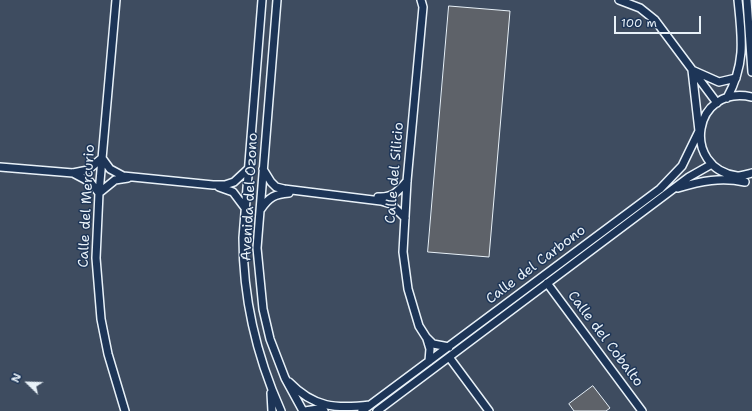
<!DOCTYPE html>
<html>
<head>
<meta charset="utf-8">
<style>
  body { margin:0 }
  #map { position:relative; width:752px; height:411px; overflow:hidden; background:#30425c; font-family:"Shantell Sans",sans-serif }
  canvas { display:block }
  .north { position:absolute; left:8px; top:363px; width:40px; height:40px; -webkit-text-stroke:3px #1d3557; paint-order:stroke; rotate:293deg; font-size:11px; font-weight:700; line-height:16px; text-align:center; color:#e8f1f8 }
  .north::after { content:''; display:block; margin:auto; width:14px; height:18px; background:#e8f1f8; clip-path:polygon(50% 0,100% 100%,50% 72%,0 100%) }
  .scale { position:absolute; left:614px; top:16px; width:87px; height:18px; box-sizing:border-box; border:2px solid #e8f1f8; border-top:0; padding-left:5px; font-size:12px; line-height:14px; white-space:nowrap; color:#e8f1f8; -webkit-text-stroke:3px #1d3557; paint-order:stroke }
</style>
</head>
<body>
<div id="map">
<canvas width="752" height="411"></canvas>
<div class="north">N</div>
<div class="scale">100 m</div>
</div>
<script>
const ctx = document.querySelector('canvas').getContext('2d');
ctx.lineJoin = 'round';
function fill(path, color) {
  ctx.fillStyle = color;
  ctx.fill(path, 'evenodd');
}
function stroke(path, color, width, dash) {
  ctx.strokeStyle = color;
  ctx.lineWidth = width;
  ctx.lineCap = dash ? 'butt' : 'round';
  ctx.setLineDash(dash || []);
  ctx.stroke(path);
}
function label(font, color, halo, rows, align = 'center') {
  ctx.font = font + ' "Shantell Sans",sans-serif';
  ctx.lineWidth = 3;
  ctx.setLineDash([]);
  ctx.textBaseline = 'middle';
  ctx.strokeStyle = halo;
  ctx.fillStyle = color;
  for (const [text, x, y, turn = 0] of rows) {
    ctx.save();
    ctx.translate(x, y);
    ctx.rotate((+turn || 0) * Math.PI / 180);
    ctx.textAlign = isNaN(turn) ? turn : align;
    if (halo) ctx.strokeText(text, 0, 0);
    ctx.fillText(text, 0, 0);
    ctx.restore();
  }
}
const built = new Path2D(`
  M0,0H752V411H0Z`);
const building = new Path2D(`
  M449,6L510,11L489,257L428,252Z
  M593,386L610,408L606,411H574L569,404Z`);
const minor = new Path2D(`
  M116,0L99,193L96,258L101,319L108,354L125,411
  M262,0L243,238C243,300 256,355 281,411
  M277,0L257,248L263,309L270,339L285,378L303,411
  M421,0L423,7L407,181L403,252L408,289L419,326L426,337L433,344L449,347
  M619,0L640,8L655,20L717,103
  M747,0L752,72
  M752,97C692,84 681,168 737,176C741,176 748,174 752,173
  M727,98C746,63 742,38 738,0
  M0,167L73,173L88,170L102,158L110,169L123,176L213,185H225L234,182L248,169
  M263,169L271,182L276,187L284,189L381,201L391,204L405,218
  M73,173L90,182L99,193L115,180L128,178
  M219,187L233,192L245,208
  M678,188C701,181 721,177 745,182
  M378,197C392,198 398,192 407,181
  M261,209C269,197 275,194 289,193
  M547,283L642,411
  M427,339L430,349L429,361
  M449,357L489,411
  M289,382C314,408 336,409 370,405
  M271,393L272,411
  M305,411L318,409L324,411
  M362,411L660,189L682,166L699,131L692,70L719,82L736,78
  M377,411L689,177L712,164`);
const streetNames = [
  ["Calle del Silicio",395,173,-85],
  ["Avenida del Ozono",250,197,-87],
  ["Calle del Mercurio",87,206,-87],
  ["Calle del Carbono",536,265,-37],
  ["Calle del Cobalto",605,339,53]
];
fill(built, '#3e4c60');
fill(building, '#5e6269');
stroke(building, '#e8f1f8', 1);
stroke(minor, '#e8f1f8', 10);
stroke(minor, '#1d3557', 7);
label('14px', '#e8f1f8', '#1d3557', streetNames);
</script>
</body>
</html>
